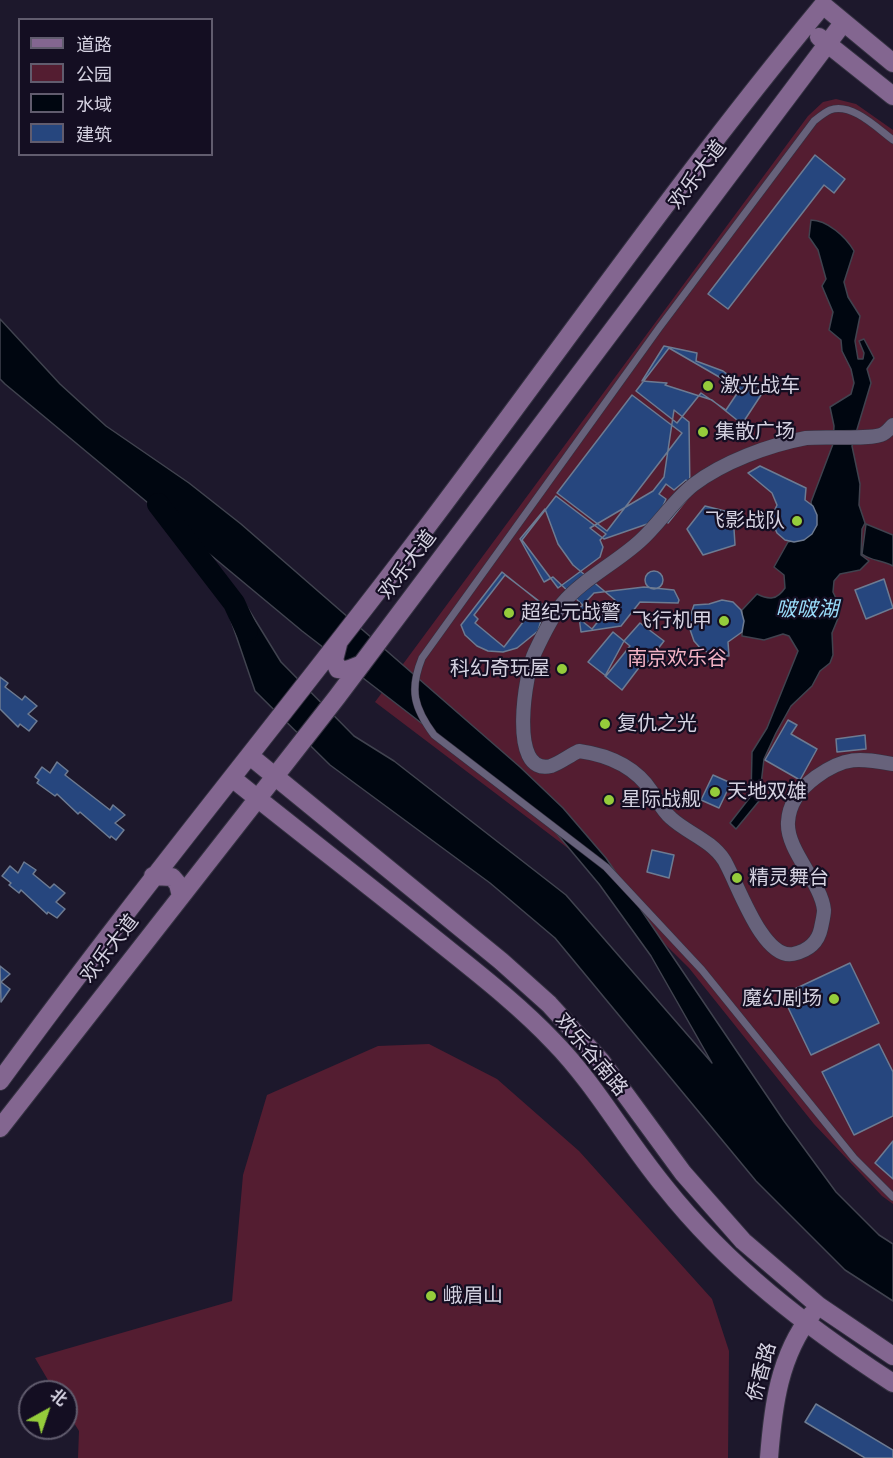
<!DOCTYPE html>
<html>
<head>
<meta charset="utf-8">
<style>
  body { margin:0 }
  #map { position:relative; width:893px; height:1458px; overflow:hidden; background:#1d182c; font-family:Rubik,"Noto Sans SC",sans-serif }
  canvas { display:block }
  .legend { position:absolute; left:18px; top:18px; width:195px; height:138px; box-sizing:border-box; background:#140e22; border:2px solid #615c6e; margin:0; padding:8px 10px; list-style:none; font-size:18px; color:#d5d2e1 }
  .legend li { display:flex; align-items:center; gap:12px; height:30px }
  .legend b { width:30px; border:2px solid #615c6e }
  .north { position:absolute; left:18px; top:1380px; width:60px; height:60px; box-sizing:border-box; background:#140e22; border:2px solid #615c6e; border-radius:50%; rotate:40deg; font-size:16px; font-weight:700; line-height:24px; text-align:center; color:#d5d2e1 }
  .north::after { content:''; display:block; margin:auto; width:21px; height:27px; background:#95cc3b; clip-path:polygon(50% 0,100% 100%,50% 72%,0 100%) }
</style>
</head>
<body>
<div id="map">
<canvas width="893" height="1458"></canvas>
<ul class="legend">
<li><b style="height:8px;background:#836690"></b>道路</li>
<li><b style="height:16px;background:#541d31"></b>公园</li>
<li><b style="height:16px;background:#000610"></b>水域</li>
<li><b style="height:16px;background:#26467e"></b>建筑</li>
</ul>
<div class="north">北</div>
</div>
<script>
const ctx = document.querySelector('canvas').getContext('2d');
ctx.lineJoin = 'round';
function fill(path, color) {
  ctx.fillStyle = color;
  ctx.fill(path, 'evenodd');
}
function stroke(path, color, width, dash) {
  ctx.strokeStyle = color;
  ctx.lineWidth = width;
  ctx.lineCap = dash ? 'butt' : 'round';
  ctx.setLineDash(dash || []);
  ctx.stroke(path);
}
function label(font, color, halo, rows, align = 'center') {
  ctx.font = font + ' Rubik,"Noto Sans SC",sans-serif';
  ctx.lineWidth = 4.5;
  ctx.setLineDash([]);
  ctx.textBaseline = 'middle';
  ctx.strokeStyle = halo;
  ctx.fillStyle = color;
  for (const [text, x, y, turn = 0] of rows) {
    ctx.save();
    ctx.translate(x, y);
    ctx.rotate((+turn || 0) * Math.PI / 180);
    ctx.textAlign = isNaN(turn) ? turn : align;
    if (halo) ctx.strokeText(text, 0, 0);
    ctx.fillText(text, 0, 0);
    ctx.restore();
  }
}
const green = new Path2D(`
  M836,99L856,104L893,130V1204L882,1196L814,1124L689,968L569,849L375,702L808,116L823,102Z
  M429,1044L497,1079L579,1151L712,1299L729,1351L728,1458H78L79,1431L66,1410V1392H55L35,1358L232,1301L243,1175L267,1095L378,1046Z`);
const water = new Path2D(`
  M811,220C827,220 846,237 854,251L844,282L848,297L860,316L855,341L858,359H863L864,353L859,341L864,339L874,358L867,369L871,383L852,446L860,484L859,505L865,523L862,529L861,555L869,561L860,570L840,574L834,581L833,592L840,607L839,616L832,633L833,655L830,663L820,671L812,686L791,706L776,733L764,759L759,801L736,829L730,823L751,796L752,752L767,728L798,651L789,636L783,634L764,640L742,636V610L757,594C769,600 777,600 785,588L784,575L774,567L788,542L805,538L815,520L811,502L833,444L834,426L830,407L851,394L854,383L851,369L842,351L841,340L829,330L833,312L822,286L826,279L818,250L809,237Z
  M0,319L60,384L106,426L189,483L241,524L520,767L563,808L606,858L784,1121L836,1192L879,1235L893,1244V1301L845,1270L756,1181L555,938L490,883L330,765L255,691L227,609L241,597L281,662L354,736L394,761L566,895L712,1063L651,956L599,884L552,828L481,769L302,631L5,384L0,379Z
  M866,524L893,535V566C882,560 871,561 862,554Z`);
const river = new Path2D(`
  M158,504L234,603L247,631`);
const building = new Path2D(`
  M815,155L845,179L834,193L824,185L728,309L708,294Z
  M664,346L697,353L696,361L723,371L750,391L754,385L763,392L742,424L712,400L665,385L667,383L642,381Z
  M669,348L740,389L726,410L701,393L677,423L636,391Z
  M632,395L682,433L607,531L557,493Z
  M674,410L689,422L690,494L673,515L604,539L590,528L653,491L664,477Z
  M760,466L806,488L805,500L813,506L817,515V525L812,534L804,540L794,542L785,540L777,533L773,524V514L777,505L772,493L748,473Z
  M686,480L696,488L668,523L659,515L666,499L659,494L666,484L674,490Z
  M556,496L606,534L600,540L603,547L600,557L558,588L522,540Z
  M705,506L733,513L735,545L703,555L687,529Z
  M545,509L558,544L573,565L615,600L592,629L582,621L589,611L553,577L544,582L520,539Z
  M645 580a9 9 0 1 1 18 0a9 9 0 1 1-18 0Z
  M502,572L542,604V617L538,631L517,648L503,652L488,651L477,646L465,635L461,625Z
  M505,575L539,601L504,647L475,623L478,619L474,615Z
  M884,579L893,608L866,619L855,590Z
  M644,587L674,590L679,600L678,603L640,602L621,626L581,632L578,610L594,593Z
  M722,600L733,602L741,610L744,621L742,632L728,642L729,656H719L702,650L694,641L685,615L690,617L694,605L709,604Z
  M640,623L664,641L647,663L644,661L622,690L605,676L624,641Z
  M613,632L630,646L606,676L588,662Z
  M0,677L8,683L5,687L22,700L25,696L37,706L28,714L37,721L29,731L20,724L18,727L0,709Z
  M788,720L797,725L791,734L817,749L800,780L765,760Z
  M865,735L866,749L837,752L836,739Z
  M57,762L68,771L65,775L110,810L113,805L125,815L115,823L124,830L116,840L111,836L110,838L80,812L78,814L57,794L55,796L37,783L39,780L35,777L42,767L50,773Z
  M713,775L731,783L719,808L701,800Z
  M652,850L674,855L669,878L647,872Z
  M24,862L36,870L33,874L50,888L54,884L65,893L56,902L65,909L57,918L48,912L47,914L21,890L19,893L9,885L11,883L2,876L10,866L18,873Z
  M850,963L879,1023L811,1055L782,995Z
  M0,966L10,974L1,982L10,989L1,1002Z
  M879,1044L893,1072V1116L854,1135L822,1072Z
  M893,1141V1179L875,1163Z
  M816,1404L893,1450V1458H865L805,1422Z`);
const lane = new Path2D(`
  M893,140C878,129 852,102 830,110C825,112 819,117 814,121L659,328L422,658C409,690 414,708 434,735L606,867L702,970L854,1158L893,1197`);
const street = new Path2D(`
  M893,425C890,428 887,432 883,434C873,440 823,436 806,438C769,445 723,462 693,485C673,501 659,524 640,541C616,563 583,579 562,604C552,617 542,637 535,652C526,670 507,777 551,766C560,763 570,755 579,751C608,755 635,766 652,792C658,801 662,810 671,818C687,833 711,840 724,860C737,881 762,960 793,954C807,951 818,943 821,928C822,923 824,915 824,910C821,882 786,850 788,822C789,803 801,788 816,777C845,756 859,758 893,764`);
const secondary = new Path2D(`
  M819,37L893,96
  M338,644L334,660L338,669L347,670L362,664
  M250,756L501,961L549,1004L601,1061L683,1173L743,1241L819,1306L893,1356
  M232,778C299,832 367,884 434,938C475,971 518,1004 554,1042C596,1085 626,1140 664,1186C728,1267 807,1327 893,1383
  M153,876L172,877L178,884L181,896
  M0,1081C135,895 281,719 420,536C554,359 681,176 823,5L893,63
  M0,1128L337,697L843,23
  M769,1458C773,1406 779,1356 812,1314`);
const markers = [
  [708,386,6,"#95cc3b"],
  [703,432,6,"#95cc3b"],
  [797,521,6,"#95cc3b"],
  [509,613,6,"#95cc3b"],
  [724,621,6,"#95cc3b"],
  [562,669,6,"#95cc3b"],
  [605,724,6,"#95cc3b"],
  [715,792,6,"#95cc3b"],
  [609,800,6,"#95cc3b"],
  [737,878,6,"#95cc3b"],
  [834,999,6,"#95cc3b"],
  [431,1296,6,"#95cc3b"]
];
const streetNames = [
  ["欢乐大道",698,175,-53],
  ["欢乐大道",408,565,-53],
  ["欢乐大道",110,949,-52],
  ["欢乐谷南路",591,1055,50],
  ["侨香路",762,1372,-75]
];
const poiNames = [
  ["激光战车",720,386],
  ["集散广场",715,432],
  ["飞影战队",785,521,"right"],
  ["超纪元战警",521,613],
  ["飞行机甲",712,621,"right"],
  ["科幻奇玩屋",550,669,"right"],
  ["复仇之光",617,724],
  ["天地双雄",727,792],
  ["星际战舰",621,800],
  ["精灵舞台",749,878],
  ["魔幻剧场",822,999,"right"],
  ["峨眉山",443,1296]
];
const parkNames = [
  ["南京欢乐谷",677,659]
];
const waterNames = [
  ["啵啵湖",807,610]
];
fill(green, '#541d31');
fill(water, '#000610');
stroke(water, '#40434f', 1.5);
stroke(river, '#000610', 22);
fill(building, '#26467e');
stroke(building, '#6d7b92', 1.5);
stroke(lane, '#343141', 8);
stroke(street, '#343141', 15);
stroke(secondary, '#343141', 20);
stroke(lane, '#67627b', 7);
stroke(street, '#67627b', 14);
stroke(secondary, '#836690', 18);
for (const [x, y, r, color] of markers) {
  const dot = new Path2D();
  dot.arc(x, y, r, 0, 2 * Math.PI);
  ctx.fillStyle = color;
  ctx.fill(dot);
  stroke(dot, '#140e22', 2);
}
label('20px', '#d5d2e1', '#140e22', streetNames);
label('20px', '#d5d2e1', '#140e22', poiNames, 'left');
label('20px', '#f3b2c4', '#140e22', parkNames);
label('italic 21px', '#99dcfa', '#140e22', waterNames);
</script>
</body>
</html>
